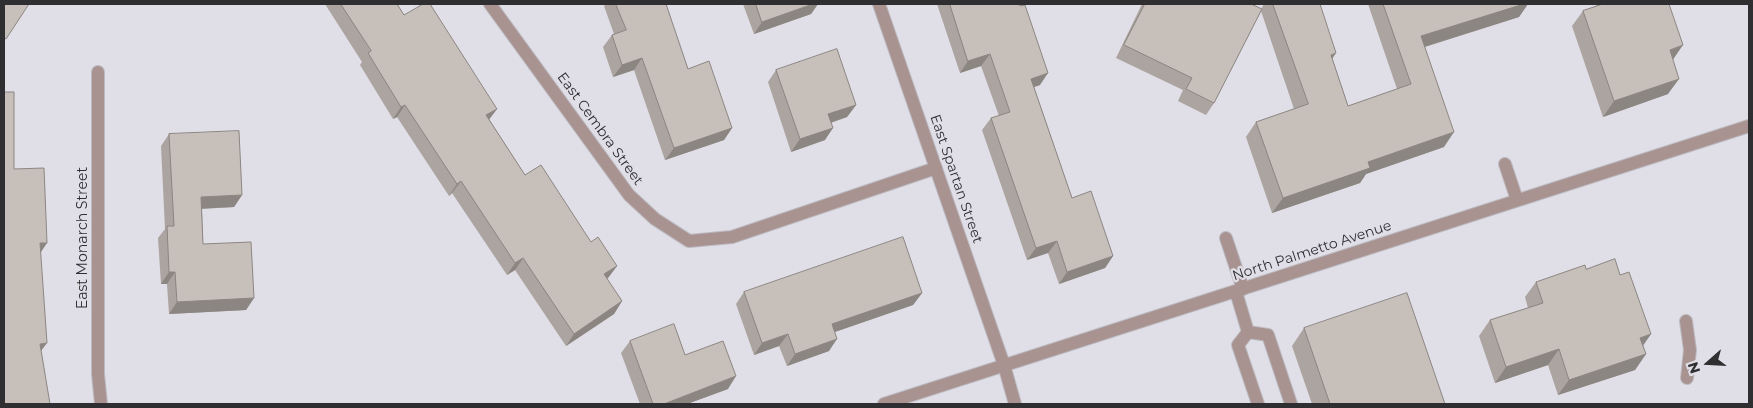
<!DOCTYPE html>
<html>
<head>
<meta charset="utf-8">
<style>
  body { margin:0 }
  #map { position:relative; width:1753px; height:408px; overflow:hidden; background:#e0dee6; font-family:Montserrat,sans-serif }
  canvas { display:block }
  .frame { position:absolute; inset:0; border:5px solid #2f2e31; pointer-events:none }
  .north { position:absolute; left:1683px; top:338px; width:50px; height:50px; -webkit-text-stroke:4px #e0dee6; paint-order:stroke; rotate:251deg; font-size:14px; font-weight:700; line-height:20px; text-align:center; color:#2f2e31 }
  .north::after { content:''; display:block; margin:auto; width:18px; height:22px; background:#2f2e31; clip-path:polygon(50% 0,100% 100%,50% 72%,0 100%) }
</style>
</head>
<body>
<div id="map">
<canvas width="1753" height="408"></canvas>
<div class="frame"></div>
<div class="north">N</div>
</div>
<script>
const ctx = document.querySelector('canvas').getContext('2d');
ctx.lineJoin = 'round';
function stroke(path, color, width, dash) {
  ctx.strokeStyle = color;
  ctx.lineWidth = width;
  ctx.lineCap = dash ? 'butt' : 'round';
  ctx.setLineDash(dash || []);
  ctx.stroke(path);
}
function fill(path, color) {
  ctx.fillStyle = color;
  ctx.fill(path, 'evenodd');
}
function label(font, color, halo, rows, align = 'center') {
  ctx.font = font + ' Montserrat,sans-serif';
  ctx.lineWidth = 4.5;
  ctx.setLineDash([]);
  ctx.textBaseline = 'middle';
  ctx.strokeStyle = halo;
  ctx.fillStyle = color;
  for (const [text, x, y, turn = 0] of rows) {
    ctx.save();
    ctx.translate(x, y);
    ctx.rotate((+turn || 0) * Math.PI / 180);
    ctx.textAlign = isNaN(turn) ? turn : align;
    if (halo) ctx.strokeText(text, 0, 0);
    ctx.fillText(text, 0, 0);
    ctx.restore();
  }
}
const lane = new Path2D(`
  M1505,164L1517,200
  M1226,238L1243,289
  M1686,321L1690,350L1687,378
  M1004,365L1015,404`);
const street = new Path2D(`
  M490,4L629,195L655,219L689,241L732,237L936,168
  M879,4L1004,365
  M98,72V374L101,404
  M1236,292L1248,332
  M1248,332L1268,335L1291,404
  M1248,332L1238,345L1258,404
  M884,404L1749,126`);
const wall = new Path2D(`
  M325,4H397L404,15L497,109L489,119L525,175L591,242L617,266L607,279L622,301L614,314L566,346L515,270L507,275L452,193L449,196L397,117L393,119L360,65L362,62Z
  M606,4H666L688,69L732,128L724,140L665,160L634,70L613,77L603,47L612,35L614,34L604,6Z
  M743,4H818L811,14L754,34Z
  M937,4H1019L1040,85L1034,87L1072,198L1113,256L1105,268L1059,284L1048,253L1027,260L982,130L991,118L999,116L981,66L960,73Z
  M1142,4H1251L1261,9L1264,4H1320L1332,59L1348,106L1397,89L1368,4H1528L1519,17L1425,47L1444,147L1366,174L1360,183L1272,213L1246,137L1256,122L1294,109L1261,11L1214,103L1206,115L1178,101L1183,90L1116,58Z
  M1601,4H1669L1673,60L1668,94L1603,117L1572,26L1583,11Z
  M776,70L856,105L847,117L831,123L825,140L791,152L768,82Z
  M169,134L242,195L234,207L202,209L203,244L254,298L246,310L169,314L167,284H161L158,238L165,229L161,146Z
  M1586,269L1620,275L1651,334L1643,345L1646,354L1635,370L1558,395L1548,365L1495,383L1479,336L1490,320L1528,308L1525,297L1536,282Z
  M744,292L922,293L913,305L835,332L829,351L787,366L779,346L754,355L736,304Z
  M1304,328L1445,404H1312L1292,346Z
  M630,341L685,355L728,389L687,404H640L621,353Z`);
const shadedWall = new Path2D(`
  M813,4H818L811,14L754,34L762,22Z
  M1524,4H1528L1519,17L1411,51L1421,36Z
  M1683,45L1672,61L1670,50Z
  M1336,53L1326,68L1331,55Z
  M990,54L981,66L960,73L968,61Z
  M642,58L634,70L613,77L622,65Z
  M1048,73L1040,85L1022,91L1031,79Z
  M1679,79L1668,94L1603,117L1614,101Z
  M405,105L397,117L393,119L401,107Z
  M856,105L847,117L820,126L828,114Z
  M497,109L488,121L486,115Z
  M732,128L724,140L665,160L674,148Z
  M833,128L825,140L791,152L800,139Z
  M1454,132L1444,147L1366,174L1360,183L1272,213L1283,198L1368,162Z
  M461,181L452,193L449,196L457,184Z
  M242,195L234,207L193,209L201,197Z
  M1057,241L1048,253L1027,260L1036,248Z
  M40,243H47L39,255Z
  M1113,256L1105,268L1059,284L1067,272Z
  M523,258L515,270L507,275L515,263Z
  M617,266L608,278L596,286L604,274Z
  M169,272H175L167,284H161Z
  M922,293L913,305L823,336L832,324Z
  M254,298L246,310L169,314L177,302Z
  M622,301L614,314L566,346L574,334Z
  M788,334L779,346L754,355L762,343Z
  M1651,334L1640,350V338Z
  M837,339L829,351L787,366L795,354Z
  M47,343L38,355L40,344Z
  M1559,349L1548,365L1495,383L1506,367Z
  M1646,354L1635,370L1558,395L1569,380Z
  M736,376L728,389L687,404H664Z`);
const building = new Path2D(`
  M4,4H29L6,39L4,38Z
  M341,4H397L404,15L423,4H430L497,109L486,115L525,175L541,165L591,242L598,237L617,266L604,274L622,301L574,334L523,258L515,263L461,181L457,184L405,105L401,107L368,53L371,51Z
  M616,4H666L688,69L709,61L732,128L674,148L642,58L622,65L612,35L626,30Z
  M756,4H813L762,22Z
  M950,4H1019L1020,6L1025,5L1048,73L1031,79L1072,198L1091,191L1113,256L1067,272L1057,241L1036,248L991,118L1010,112L990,54L968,61Z
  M1145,4H1251L1262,9L1214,103L1186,89L1192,78L1124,45Z
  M1273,4H1320L1336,53L1331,55L1348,106L1411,84L1383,4H1524L1421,36L1454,132L1368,162L1370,168L1283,198L1256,122L1308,104Z
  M1603,4H1669L1683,45L1670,50L1679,79L1614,101L1583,11Z
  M837,49L856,105L828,114L833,128L800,139L776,70Z
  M4,92H14V169L44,168L47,243H40L47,343L40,344L50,404H4Z
  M239,131L242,195L201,197L203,244L251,242L254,298L177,302L175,272H169L167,226H174L169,134Z
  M903,237L922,293L832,324L837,339L795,354L788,334L762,343L744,292Z
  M1615,259L1620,275L1629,272L1651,334L1640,338L1646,354L1569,380L1559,349L1506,367L1490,320L1543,303L1536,282L1585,265L1586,269Z
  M1407,293L1445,404H1330L1304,328Z
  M674,324L685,355L723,341L736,376L664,404H653L630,341Z`);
const streetNames = [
  ["East Cembra Street",600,129,54],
  ["East Spartan Street",956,179,71],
  ["East Monarch Street",83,238,-90],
  ["North Palmetto Avenue",1312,251,-18]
];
stroke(lane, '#bdbbc2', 14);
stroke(street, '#bdbbc2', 14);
stroke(lane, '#a89391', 12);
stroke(street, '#a89391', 12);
fill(wall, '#aba4a0');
fill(shadedWall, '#8b8682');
fill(building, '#c7bfba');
stroke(building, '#8b8682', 1);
label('14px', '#2f2e31', '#e0dee6', streetNames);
</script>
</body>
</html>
